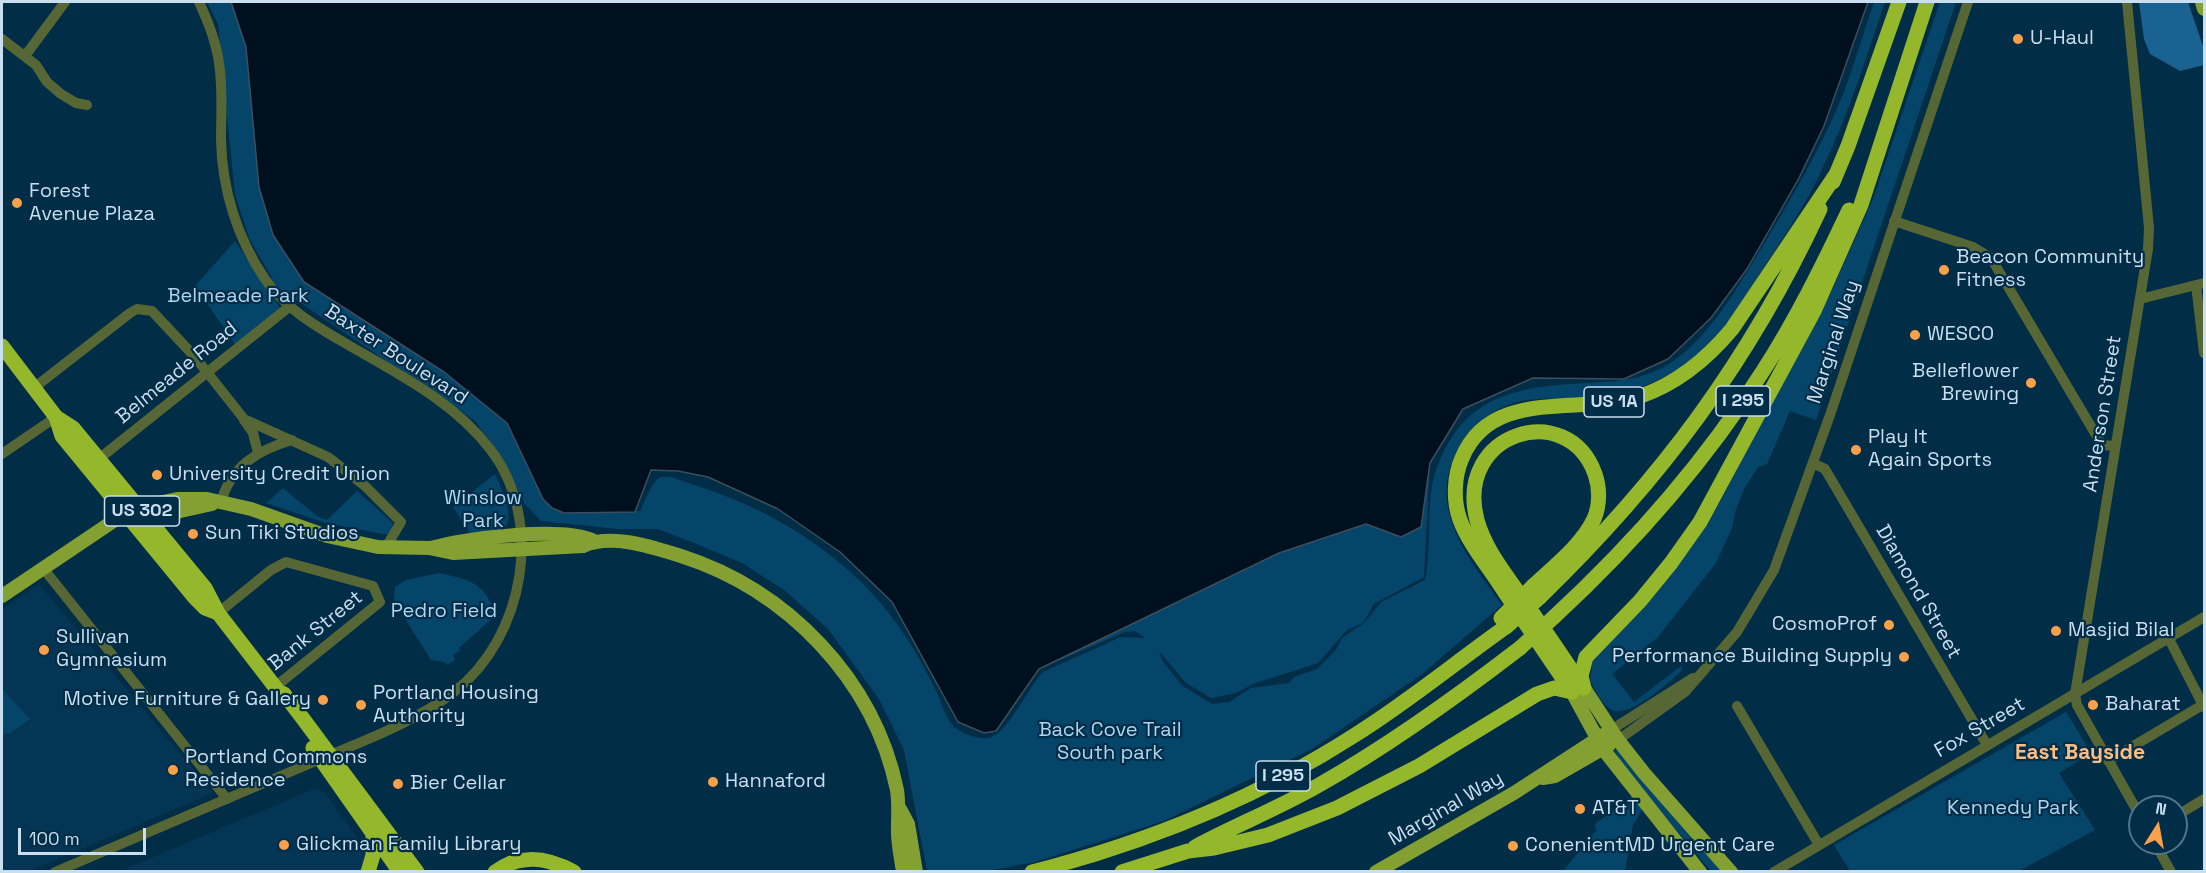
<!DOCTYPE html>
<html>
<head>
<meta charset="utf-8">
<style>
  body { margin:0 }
  #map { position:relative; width:2206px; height:873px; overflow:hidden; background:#022d47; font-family:"Space Grotesk",sans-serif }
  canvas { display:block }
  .frame { position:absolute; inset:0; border:3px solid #c9deef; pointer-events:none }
  .north { position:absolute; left:2128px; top:795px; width:60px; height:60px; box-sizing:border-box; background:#022d47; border:2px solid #52748a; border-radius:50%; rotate:11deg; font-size:16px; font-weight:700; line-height:24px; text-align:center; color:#c9deef }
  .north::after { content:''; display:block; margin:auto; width:21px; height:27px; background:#f8a14a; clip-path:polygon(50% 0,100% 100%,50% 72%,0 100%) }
  .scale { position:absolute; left:18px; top:828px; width:128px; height:27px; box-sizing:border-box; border:3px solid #c9deef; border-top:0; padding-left:8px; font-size:18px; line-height:21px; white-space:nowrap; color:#c9deef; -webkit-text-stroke:4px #022d47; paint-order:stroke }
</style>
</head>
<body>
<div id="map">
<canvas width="2206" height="873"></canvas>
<div class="frame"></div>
<div class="north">N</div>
<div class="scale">100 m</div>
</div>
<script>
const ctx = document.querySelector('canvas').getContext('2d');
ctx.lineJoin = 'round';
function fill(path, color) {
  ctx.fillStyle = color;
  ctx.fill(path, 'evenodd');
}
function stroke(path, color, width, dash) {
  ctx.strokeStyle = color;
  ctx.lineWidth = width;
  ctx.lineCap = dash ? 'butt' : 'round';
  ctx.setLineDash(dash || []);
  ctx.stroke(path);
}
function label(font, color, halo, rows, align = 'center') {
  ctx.font = font + ' "Space Grotesk",sans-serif';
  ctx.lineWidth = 4.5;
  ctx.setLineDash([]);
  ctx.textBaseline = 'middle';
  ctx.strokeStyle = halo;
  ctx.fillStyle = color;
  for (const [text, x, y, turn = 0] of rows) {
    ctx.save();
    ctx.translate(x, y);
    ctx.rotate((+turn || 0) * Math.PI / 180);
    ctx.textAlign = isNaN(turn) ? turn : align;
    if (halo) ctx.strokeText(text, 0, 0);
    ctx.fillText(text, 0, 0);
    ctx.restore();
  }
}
const built = new Path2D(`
  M39,584L213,793L30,871L2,872V609Z
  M316,788L325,793L364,847L367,855L360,871L118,872Z`);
const green = new Path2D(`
  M207,2H1197L1463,409L1430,463L1424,577L1374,604L1363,623L1347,630L1318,663L1253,684L1236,693L1211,698L1186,683L1159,651L1163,662L1183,686L1212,704L1229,702L1251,688L1289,683L1294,677L1317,669L1336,650L1342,638L1364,623L1381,602L1425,580C1432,548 1426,504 1434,477C1459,396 1514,386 1590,383C1620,381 1647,379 1672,362C1706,339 1731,298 1752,264C1785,209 1820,152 1844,92C1855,62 1864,31 1874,2H1885C1866,57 1849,114 1823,167C1806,205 1781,241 1758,276C1745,297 1733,322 1715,340C1676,378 1632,396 1578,398C1558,399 1534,397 1514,403C1491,410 1471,425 1459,447C1425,507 1468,557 1502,605L1421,675L1312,749L1164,821L1035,862L983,872L927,871L904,750L879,699L828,629L784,590L742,563L694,543L658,529H618L541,521L525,504L502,458L475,421L277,287L250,240L235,195L218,24ZM651,470L678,471L708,477L778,509L840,552L892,602L958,722L984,733L996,731L1039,669L1125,632L1136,631L1145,638L1121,637L1043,672C1029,686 1007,735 988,738C978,739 962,734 954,727C945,717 941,702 936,691C923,664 909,639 891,616C844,554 771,509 697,486C687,483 672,475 662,477C652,479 645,502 640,511H635Z
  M1940,2H1956L1816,420L1790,411L1767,464L1758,467L1744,489L1735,512L1732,528L1716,563L1658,637L1612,674L1634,702L1681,666L1682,670C1671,682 1627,719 1612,710C1602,705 1595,690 1590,680L1593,659L1644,608L1716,509L1832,290L1873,199Z
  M235,241L280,308L236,346L195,286Z
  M495,474C501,489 516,516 504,530L470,534L453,507Z
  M283,488L318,517L327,520L357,491L393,523L391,534H383L326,523L266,503Z
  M439,573C471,580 484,582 496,615L459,648L460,651L453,655L455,660L447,665L444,662L431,660L394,601L395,587L406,580Z
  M2,689L30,719L10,733L2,734Z
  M2066,712L2091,753L2059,773L2095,830L2019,871H1850L1834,845Z
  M1614,750H1617L1705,854L1715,859L1722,871H1711L1628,773Z
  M1637,792L1646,804L1633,825L1625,871L1562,872L1596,831L1595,824Z`);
const forest = new Path2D(`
  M2139,2H2188L2204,49V65L2180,71L2150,54L2144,39Z`);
const water = new Path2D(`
  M231,2H1868L1824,126L1799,178L1747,269L1711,318L1668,359L1624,379L1533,378L1463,409L1430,463L1421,527L1401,537L1366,524L1279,553L1039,669L996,731L984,733L958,722L892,602L840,552L778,509L708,477L678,471L651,470L635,512L564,513L552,508L543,499L507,423L444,372L304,282L273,235L259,187L246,47Z`);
const minor = new Path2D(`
  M2127,2L2149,228L2148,249L2075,694L2077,705L2140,816
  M2,39L36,65L47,82L61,94L76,103L87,105
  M25,56L65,2
  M1894,221L1973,247L1991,258L2102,445L2115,446
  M2196,285L2204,353
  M2140,299L2204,283
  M35,387L130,313L137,309L152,311L195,357L244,419L328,457L365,486L401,522L386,547
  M244,420L253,433L258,453
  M2,454L56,417
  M95,462L289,307
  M1813,463L1825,469L1987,745
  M221,502C231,466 258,450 292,440
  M43,568L227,799
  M218,613L271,570L286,562L373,586L380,602L275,687
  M2169,639L2204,707
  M1737,706L1819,845
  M1611,730L1693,678
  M1618,740L1685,692L1737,632L1774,570L1830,415L1968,2
  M2108,761L2204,704
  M2176,816L2204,799
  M2155,843L2171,872
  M55,872C138,837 221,801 304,766C352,745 413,724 454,692C525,637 545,520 490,449C454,402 400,375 350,346C319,328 286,310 265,279C237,238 222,189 221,140C221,114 223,88 219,63C216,41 208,21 199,2
  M1774,872L2204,617`);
const major = new Path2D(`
  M2202,2L2204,9
  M140,517L149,518L212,504
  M431,548C464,538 563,526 594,541
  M2,596L115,520L139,507L177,499H207L251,509L327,536L378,547L429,548L453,553L583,546C612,533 652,547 681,556C787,590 874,679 897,790C899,803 898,813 898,826C897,841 901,857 903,872
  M1584,688L1618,740L1644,773L1731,872
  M1572,692L1603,749L1700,872
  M1543,778L1555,776L1609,745
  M900,809L908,824L916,872
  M1376,872L1514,793L1611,730`);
const highway = new Path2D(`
  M1833,182L1848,146L1899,2
  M2,346L56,417L73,428L205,588L218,613L279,692L284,694L301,716L417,872
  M56,417L62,436L195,598L205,608L218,613
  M1533,586C1553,567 1582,545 1594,519C1600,505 1600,488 1595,474C1568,398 1454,432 1477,520C1485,549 1504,572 1520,595C1541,625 1562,655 1582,686
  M1540,597C1660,481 1750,360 1820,209
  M1554,617C1633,544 1705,462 1763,371C1796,320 1823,265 1849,210
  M1584,688L1581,676L1586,657L1640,601L1671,563L1700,522L1814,311L1861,205L1927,2
  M1572,692C1546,654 1521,617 1496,579C1483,560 1468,541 1460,520C1453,501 1454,476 1462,458C1492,386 1581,416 1641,396C1678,383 1707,359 1732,329L1837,173
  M313,748L400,872
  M1195,847C1236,825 1279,808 1319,785C1390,745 1455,698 1520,648
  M368,872L373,855V834
  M495,872C521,853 547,857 574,872
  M1032,872C1145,843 1257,798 1355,735C1408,702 1456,662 1507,626
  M1122,872L1188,851L1214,848L1268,835L1337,808L1419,766L1537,694L1554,688L1572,692`);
const highwayBridge = new Path2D(`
  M1501,618L1533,586
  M1507,626L1540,597
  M1520,648L1554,617`);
const markers = [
  [2018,39,6,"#f8a14a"],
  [17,203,6,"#f8a14a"],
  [1944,270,6,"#f8a14a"],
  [1915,335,6,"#f8a14a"],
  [2031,383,6,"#f8a14a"],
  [1856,450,6,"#f8a14a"],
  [157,475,6,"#f8a14a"],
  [193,534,6,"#f8a14a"],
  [1889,625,6,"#f8a14a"],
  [2056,631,6,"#f8a14a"],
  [44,650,6,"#f8a14a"],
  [1904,657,6,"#f8a14a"],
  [323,700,6,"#f8a14a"],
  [361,705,6,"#f8a14a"],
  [2093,705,6,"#f8a14a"],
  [173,770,6,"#f8a14a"],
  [713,782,6,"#f8a14a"],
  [398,784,6,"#f8a14a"],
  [1580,809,6,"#f8a14a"],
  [284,845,6,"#f8a14a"],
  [1513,846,6,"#f8a14a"]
];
const shields = [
  [1743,401,54],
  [1614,402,60],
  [142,511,75],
  [1283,776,54]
];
const shieldNames = [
  ["I 295",1743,401],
  ["US 1A",1614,402],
  ["US 302",142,511],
  ["I 295",1283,776]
];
const poiNames = [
  ["U-Haul",2030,39],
  ["Forest",29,192],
  ["Avenue Plaza",29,215],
  ["Beacon Community",1956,258],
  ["Fitness",1956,281],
  ["WESCO",1927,335],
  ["Belleflower",2019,372,"right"],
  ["Brewing",2019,395,"right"],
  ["Play It",1868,438],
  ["Again Sports",1868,461],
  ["University Credit Union",169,475],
  ["Sun Tiki Studios",205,534],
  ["CosmoProf",1877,625,"right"],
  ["Masjid Bilal",2068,631],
  ["Sullivan",56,638],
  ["Gymnasium",56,661],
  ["Performance Building Supply",1892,657,"right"],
  ["Portland Housing",373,694],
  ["Authority",373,717],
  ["Motive Furniture & Gallery",311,700,"right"],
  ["Baharat",2105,705],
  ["Portland Commons",185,758],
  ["Residence",185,781],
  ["Hannaford",725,782],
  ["Bier Cellar",410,784],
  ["AT&T",1592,809],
  ["Glickman Family Library",296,845],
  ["ConenientMD Urgent Care",1525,846]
];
const parkNames = [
  ["Belmeade Park",238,297],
  ["Winslow",483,499],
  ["Park",483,522],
  ["Pedro Field",444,612],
  ["Back Cove Trail",1110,731],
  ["South park",1110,754],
  ["Kennedy Park",2013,809]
];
const streetNames = [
  ["Marginal Way",1834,342,-72],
  ["Baxter Boulevard",396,355,33],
  ["Belmeade Road",177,373,-39],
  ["Anderson Street",2103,414,-81],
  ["Diamond Street",1918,592,60],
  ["Bank Street",316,631,-39],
  ["Fox Street",1980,728,-30],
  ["Marginal Way",1446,809,-30]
];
const neighbourhoodNames = [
  ["East Bayside",2080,753]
];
fill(built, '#043555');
fill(green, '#06456a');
fill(forest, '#196292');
fill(water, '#00101f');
stroke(water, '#3c4e5d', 1.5);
stroke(minor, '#576635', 10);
stroke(major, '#84a032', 14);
stroke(highway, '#95b72c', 15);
stroke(highwayBridge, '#95b72c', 15);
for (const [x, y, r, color] of markers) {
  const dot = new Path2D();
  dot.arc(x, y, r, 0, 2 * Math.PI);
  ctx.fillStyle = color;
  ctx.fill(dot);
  stroke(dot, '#022d47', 2);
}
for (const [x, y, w] of shields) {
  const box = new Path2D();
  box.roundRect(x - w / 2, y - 15, w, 30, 4.5);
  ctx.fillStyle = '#022d47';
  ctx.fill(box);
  stroke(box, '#c9deef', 1.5);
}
label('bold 18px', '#c9deef', null, shieldNames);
label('20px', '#c9deef', '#022d47', poiNames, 'left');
label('20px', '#b2d4f0', '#022d47', parkNames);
label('20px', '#c9deef', '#022d47', streetNames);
label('bold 21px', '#fabd86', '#022d47', neighbourhoodNames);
</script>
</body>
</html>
